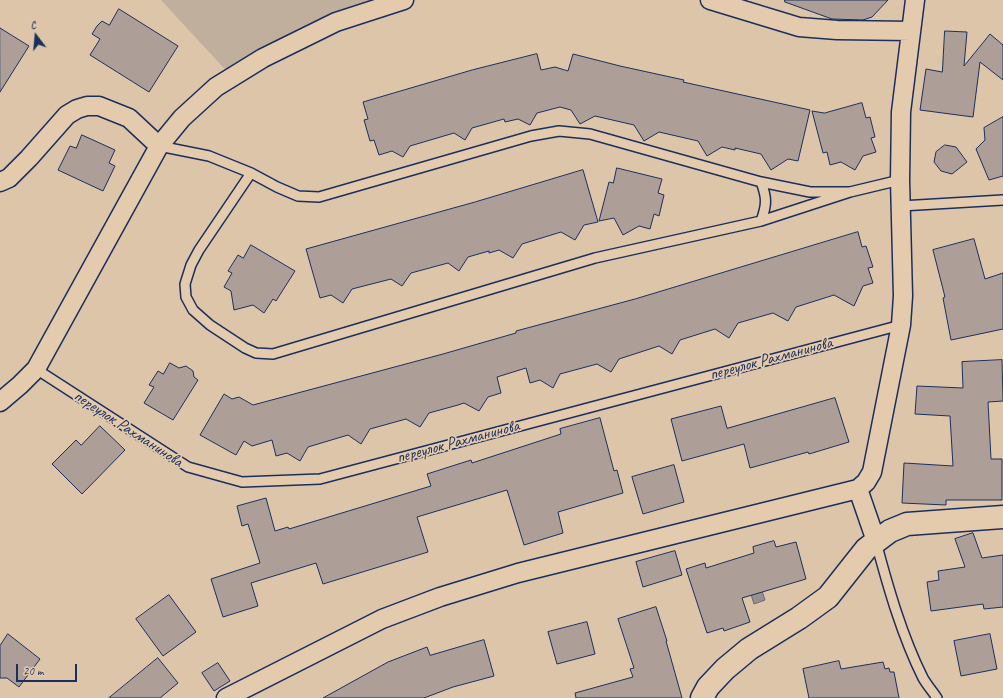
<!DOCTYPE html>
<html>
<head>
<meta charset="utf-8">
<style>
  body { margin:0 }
  #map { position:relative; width:1003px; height:698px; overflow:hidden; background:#ddc5aa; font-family:Caveat,sans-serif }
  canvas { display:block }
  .north { position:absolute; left:16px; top:16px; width:40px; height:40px; -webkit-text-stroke:3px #e5cbad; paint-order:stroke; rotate:344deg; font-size:11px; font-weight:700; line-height:16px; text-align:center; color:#1b2f5e }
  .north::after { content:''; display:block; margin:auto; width:14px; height:18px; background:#1b2f5e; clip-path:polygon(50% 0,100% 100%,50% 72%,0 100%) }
  .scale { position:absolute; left:16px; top:664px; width:61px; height:18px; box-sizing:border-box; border:2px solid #1b2f5e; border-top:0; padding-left:5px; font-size:12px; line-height:14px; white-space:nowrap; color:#1b2f5e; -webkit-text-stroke:3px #e5cbad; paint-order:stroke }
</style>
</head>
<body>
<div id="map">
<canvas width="1003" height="698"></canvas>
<div class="north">С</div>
<div class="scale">20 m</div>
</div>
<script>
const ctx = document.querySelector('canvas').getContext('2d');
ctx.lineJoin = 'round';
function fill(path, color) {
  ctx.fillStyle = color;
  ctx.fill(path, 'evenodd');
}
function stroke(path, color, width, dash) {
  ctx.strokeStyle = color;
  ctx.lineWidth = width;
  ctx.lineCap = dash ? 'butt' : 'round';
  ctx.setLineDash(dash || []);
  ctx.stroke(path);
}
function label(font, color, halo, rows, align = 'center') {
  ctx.font = font + ' Caveat,sans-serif';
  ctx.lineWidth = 3.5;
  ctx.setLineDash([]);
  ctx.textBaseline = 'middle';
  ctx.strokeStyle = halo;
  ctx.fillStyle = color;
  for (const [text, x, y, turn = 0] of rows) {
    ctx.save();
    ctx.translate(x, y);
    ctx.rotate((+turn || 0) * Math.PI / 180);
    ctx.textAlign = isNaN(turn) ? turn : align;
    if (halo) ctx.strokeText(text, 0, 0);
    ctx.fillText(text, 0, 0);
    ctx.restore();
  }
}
const green = new Path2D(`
  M161,0H393L232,77Z`);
const water = new Path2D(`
  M754,566L765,600L754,604L743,569Z`);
const building = new Path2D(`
  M785,0H888L872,17L863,20L832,19L785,2Z
  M119,9L178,46L149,92L90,55L100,39L92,34L97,26L102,21L109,25Z
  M0,28L29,46L0,92Z
  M945,31L967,32L964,66L990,34L1003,45V80L980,62L973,117L920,110L926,69L942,72Z
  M537,54L541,70L555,67L568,71L573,54L620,66L684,80L683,82L810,110L798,161L788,159L771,170L761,154L735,148V150L722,147L707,156L698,141L659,132L644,141L634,125L595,116L580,124L571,110L560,107L537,113L530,125L518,119L505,122L504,119L472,128L465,140L454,133L410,146L403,157L392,151L379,155L374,140L370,141L364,120L368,119L363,102L472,70Z
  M862,103L866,118L870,117L875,137L871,138L876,152L863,156L855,170L841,162L830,165L827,152L823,153L812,111L824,113Z
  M1003,117V176L989,180L976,149L985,140L984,128Z
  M82,135L115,150L109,163L115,166L103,191L58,170L70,146L76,148Z
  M945,145L956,147L967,162L952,174L941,171L934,162L936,152Z
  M617,168L662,179L658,193L664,195L659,216L654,214L650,229L639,226L623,235L614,218L599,221L609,182L613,183Z
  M583,170L598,222L584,225L575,240L561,232L522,244L513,258L499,250L489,253V251L468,257L459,271L448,263L411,273L402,286L391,279L352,289L343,303L331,295L320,298L306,249L475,202Z
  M858,232L862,247L866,246L873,267L868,268L873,283L863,286L854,306L834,295L796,307L788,321L773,313L738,323L729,338L715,329L680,340L672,354L659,346L619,359L611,372L597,364L560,374L553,388L540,380L530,383L526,368L497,377L501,393L488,397L479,411L464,403L458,405L429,413L420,427L406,419L370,429L361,444L348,435L308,447L300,461L287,453L276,456L272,440L252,446L244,441L236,455L200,435L224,394L232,399L239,397L253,405L443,354L516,333V331L635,299Z
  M974,239L985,279L1003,273V329L951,340L943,298L945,297L933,250Z
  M251,245L295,271L276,301L273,299L264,313L253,305L234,310L231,291L224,287L232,273L228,271L238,255L243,258Z
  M1002,360L1003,401L988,402L991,459H1002V500H946V505L902,503L904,463L953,466L950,416L915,414L917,386L963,388L962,362Z
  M170,363L179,368L186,366L193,371L194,377L198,380L173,420L144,403L154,387L149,385L158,371L163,374Z
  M835,398L849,442L809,454L808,452L750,468L744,444L682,461L671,419L721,406L727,428Z
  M600,418L614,471L617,470L623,493L558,512L563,533L524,545L507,490L417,517L428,552L323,584L316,563L251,583L258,606L223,617L211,579L260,563L248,524L242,526L237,506L266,498L275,531L288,527L289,529L431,486L427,474L471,460L472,463L561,434L560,429Z
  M100,426L125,450L82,494L52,464L76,440L81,445Z
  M674,465L684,502L643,514L632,477Z
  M973,533L982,558L1003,555V607L984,609L983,604L931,611L927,582L939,580L938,571L965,567L955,539Z
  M774,541L776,547L796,542L806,579L742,598L750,622L724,631L723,628L707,633L686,569L705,563L706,568L754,553L753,547Z
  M675,551L682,575L643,587L636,562Z
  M169,595L196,632L163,656L136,619Z
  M656,607L667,641H666L682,698H576L575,693L633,677L630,669L634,668L618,619Z
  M587,622L595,654L557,664L548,632Z
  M8,634L40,659L19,687L7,678H0V646Z
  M990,634L997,669L961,676L954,641Z
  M484,640L494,676L453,687L424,698H323L388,662L427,647L430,655Z
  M158,658L178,683L160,698H109Z
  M839,661L841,669L883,662L885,669L889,668L890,672H894L899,698H809L803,669Z
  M218,663L230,681L214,691L202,673Z`);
const lane = new Path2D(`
  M159,146L209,156L251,173L277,187L298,196L319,197L531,136L559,131L590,134L761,182L810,192H850L900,180
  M251,173L199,250L191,265L185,284L186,297L193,310L210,325L245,348L256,353L273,354L595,258L761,221L850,192
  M901,206L1003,200
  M761,221C767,204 767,198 761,182
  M36,369L188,467L242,482L320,479L901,325
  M876,542C888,587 902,636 923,678C927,685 933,692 937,698`);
const street = new Path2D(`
  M710,0L799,27L837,30L911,31
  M0,182L9,178L29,158L67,115L77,109L87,106H99L129,118L159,146
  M0,402L20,385L36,369L159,146L182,118L216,87L263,58L336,22L404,0
  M858,489L876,541
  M226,698L382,619L440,597L518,573L858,489L866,482L872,472L901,325L903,296L900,180L901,112L915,0`);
const secondary = new Path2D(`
  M702,698L708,687L725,669L749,649L799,618L828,597L866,549L890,531L907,524L1003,517`);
const streetNames = [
  ["переулок Рахманинова",771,359,-15],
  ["переулок Рахманинова",128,429,33],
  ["переулок Рахманинова",458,442,-15]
];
fill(green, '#c1af9e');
fill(water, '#97908f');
stroke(water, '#65697b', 1);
fill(building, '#ad9f97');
stroke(building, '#1b2f5e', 1);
stroke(lane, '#1b2f5e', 12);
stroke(street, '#1b2f5e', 21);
stroke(secondary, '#1b2f5e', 25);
stroke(lane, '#e5cbad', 9);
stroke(street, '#e5cbad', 18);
stroke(secondary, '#e5cbad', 22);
label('17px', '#1b2f5e', '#e5cbad', streetNames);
</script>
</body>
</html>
